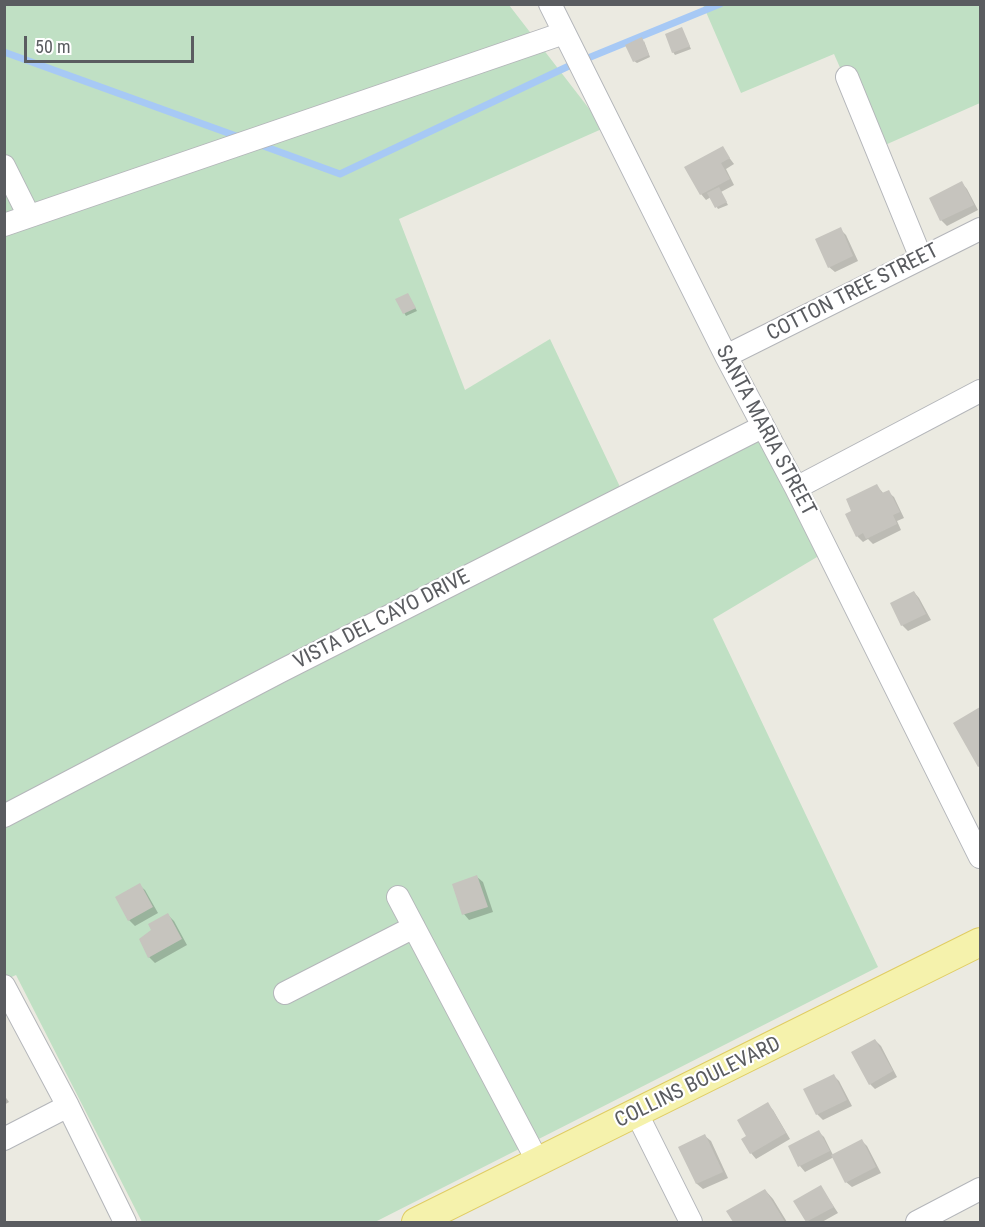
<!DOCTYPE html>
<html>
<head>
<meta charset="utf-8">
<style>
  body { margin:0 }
  #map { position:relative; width:985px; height:1227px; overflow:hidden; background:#ebeae1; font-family:"Roboto Condensed",sans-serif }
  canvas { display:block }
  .frame { position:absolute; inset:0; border:6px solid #5a5c60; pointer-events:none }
  .scale { position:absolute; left:24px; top:36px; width:170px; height:27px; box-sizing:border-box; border:3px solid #5a5c60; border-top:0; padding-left:8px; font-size:18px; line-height:21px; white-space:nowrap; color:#5a5c60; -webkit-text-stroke:4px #fff; paint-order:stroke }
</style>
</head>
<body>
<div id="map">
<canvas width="985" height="1227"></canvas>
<div class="frame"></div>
<div class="scale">50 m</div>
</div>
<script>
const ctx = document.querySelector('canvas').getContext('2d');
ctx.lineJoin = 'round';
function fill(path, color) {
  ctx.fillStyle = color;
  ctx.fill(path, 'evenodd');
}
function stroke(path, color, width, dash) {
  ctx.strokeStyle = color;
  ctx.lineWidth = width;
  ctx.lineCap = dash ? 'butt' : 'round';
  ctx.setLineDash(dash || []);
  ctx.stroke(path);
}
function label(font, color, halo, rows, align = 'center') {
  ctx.font = font + ' "Roboto Condensed",sans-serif';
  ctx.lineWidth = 4.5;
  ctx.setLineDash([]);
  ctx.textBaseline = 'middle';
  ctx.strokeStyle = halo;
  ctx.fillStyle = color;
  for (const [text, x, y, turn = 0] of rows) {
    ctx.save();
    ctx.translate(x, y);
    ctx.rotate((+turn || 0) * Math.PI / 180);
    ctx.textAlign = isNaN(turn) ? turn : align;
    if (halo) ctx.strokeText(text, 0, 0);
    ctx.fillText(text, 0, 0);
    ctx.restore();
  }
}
const green = new Path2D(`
  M4,5H509L604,128L399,219L465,390L550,339L621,489L752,428L822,554L713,619L878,967L375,1222H142L16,975L5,980Z
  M703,5H980V103L876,149L834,54L741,93Z`);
const shadow = new Path2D(`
  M682,29L691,49L675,55L673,52Z
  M644,41L650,57L637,63L634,61Z
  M722,148L734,164L726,169L734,185L721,192L728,205L718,209L711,197L706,200L701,194Z
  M962,183L967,189L978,210L947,226L941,220L931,199Z
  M840,229L846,235L858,261L835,272L829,267Z
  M408,295L417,311L406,316L397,300Z
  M877,486L884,494L888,492L894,497L904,518L897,521L901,530L873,544L868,539L863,542L857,536L853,512Z
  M914,592L919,598L931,620L908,631L902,625L892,604Z
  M980,708V767L955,723Z
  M477,877L483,882L493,912L469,920L464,914Z
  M139,885L145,890L158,913L135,926L129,920Z
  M168,915L174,921L187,945L155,963L149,957Z
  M875,1040L881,1046L897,1077L875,1089L870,1084Z
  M834,1076L839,1081L852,1106L823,1120L817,1114Z
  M4,1095L9,1102L4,1105Z
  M767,1104L773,1110L790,1139L756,1159L751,1153L749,1137Z
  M819,1132L824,1137L833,1155L862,1141L867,1146L881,1173L852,1187L846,1182L834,1157L805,1172L800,1166L790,1146Z
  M705,1136L711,1141L728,1178L703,1189L697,1184L680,1148Z
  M821,1187L838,1213L822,1222H807L795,1202Z
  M765,1190L773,1199L787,1222H735L729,1211Z`);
const stream = new Path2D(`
  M4,52L239,137
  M258,144L340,174L571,65L720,4`);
const building = new Path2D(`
  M682,27L690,46L672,53L665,34Z
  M642,37L649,55L633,62L625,45Z
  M723,146L730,158L721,163L730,179L700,195L684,167Z
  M962,181L974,205L940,221L929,198Z
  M719,187L727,202L715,208L707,193Z
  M841,227L853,256L828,268L815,239Z
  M408,293L416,308L403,314L395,299Z
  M877,484L882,493L889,490L900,512L893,515L897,524L866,539L863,533L856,537L845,514L851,511L846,499Z
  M914,591L926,614L901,626L890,603Z
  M980,707V766L978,767L953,723Z
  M477,875L488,907L462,915L452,884Z
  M140,883L153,907L128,921L115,897Z
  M168,913L182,939L148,958L139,939L151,930L148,924Z
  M875,1039L893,1071L869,1085L851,1052Z
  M834,1074L847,1100L816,1115L803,1089Z
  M768,1102L786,1133L750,1154L741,1139L746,1136L737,1120Z
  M819,1130L830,1151L798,1167L788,1146Z
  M705,1134L723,1172L696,1184L678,1147Z
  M862,1139L876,1167L845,1183L831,1155Z
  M821,1185L834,1207L806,1222L793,1201Z
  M765,1189L785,1222H733L726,1211Z`);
const minor = new Path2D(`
  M550,4L726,356L796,488L980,857
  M847,77L921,258
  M4,166L29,216
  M4,225L564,33
  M726,356L980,229
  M796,488L980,391
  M4,816L281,671L762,427
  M398,897L538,1162
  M4,986L68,1106L125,1222
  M285,993L414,927
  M637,1114L691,1222
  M4,1139L68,1106
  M917,1222L980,1189`);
const major = new Path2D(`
  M416,1222L980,942`);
const streetNames = [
  ["COTTON TREE STREET",853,293,-27],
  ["SANTA MARIA STREET",765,431,62],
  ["VISTA DEL CAYO DRIVE",382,620,-27],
  ["COLLINS BOULEVARD",698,1083,-26]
];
fill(green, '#c0e0c4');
fill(shadow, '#0003');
stroke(stream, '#a7c9f5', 7);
fill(building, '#c6c4be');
stroke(minor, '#b4b6ba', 24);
stroke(major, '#e0cd64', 30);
stroke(minor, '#fff', 22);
stroke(major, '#f5f2ac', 28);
label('21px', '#5a5c60', '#fff', streetNames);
</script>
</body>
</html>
